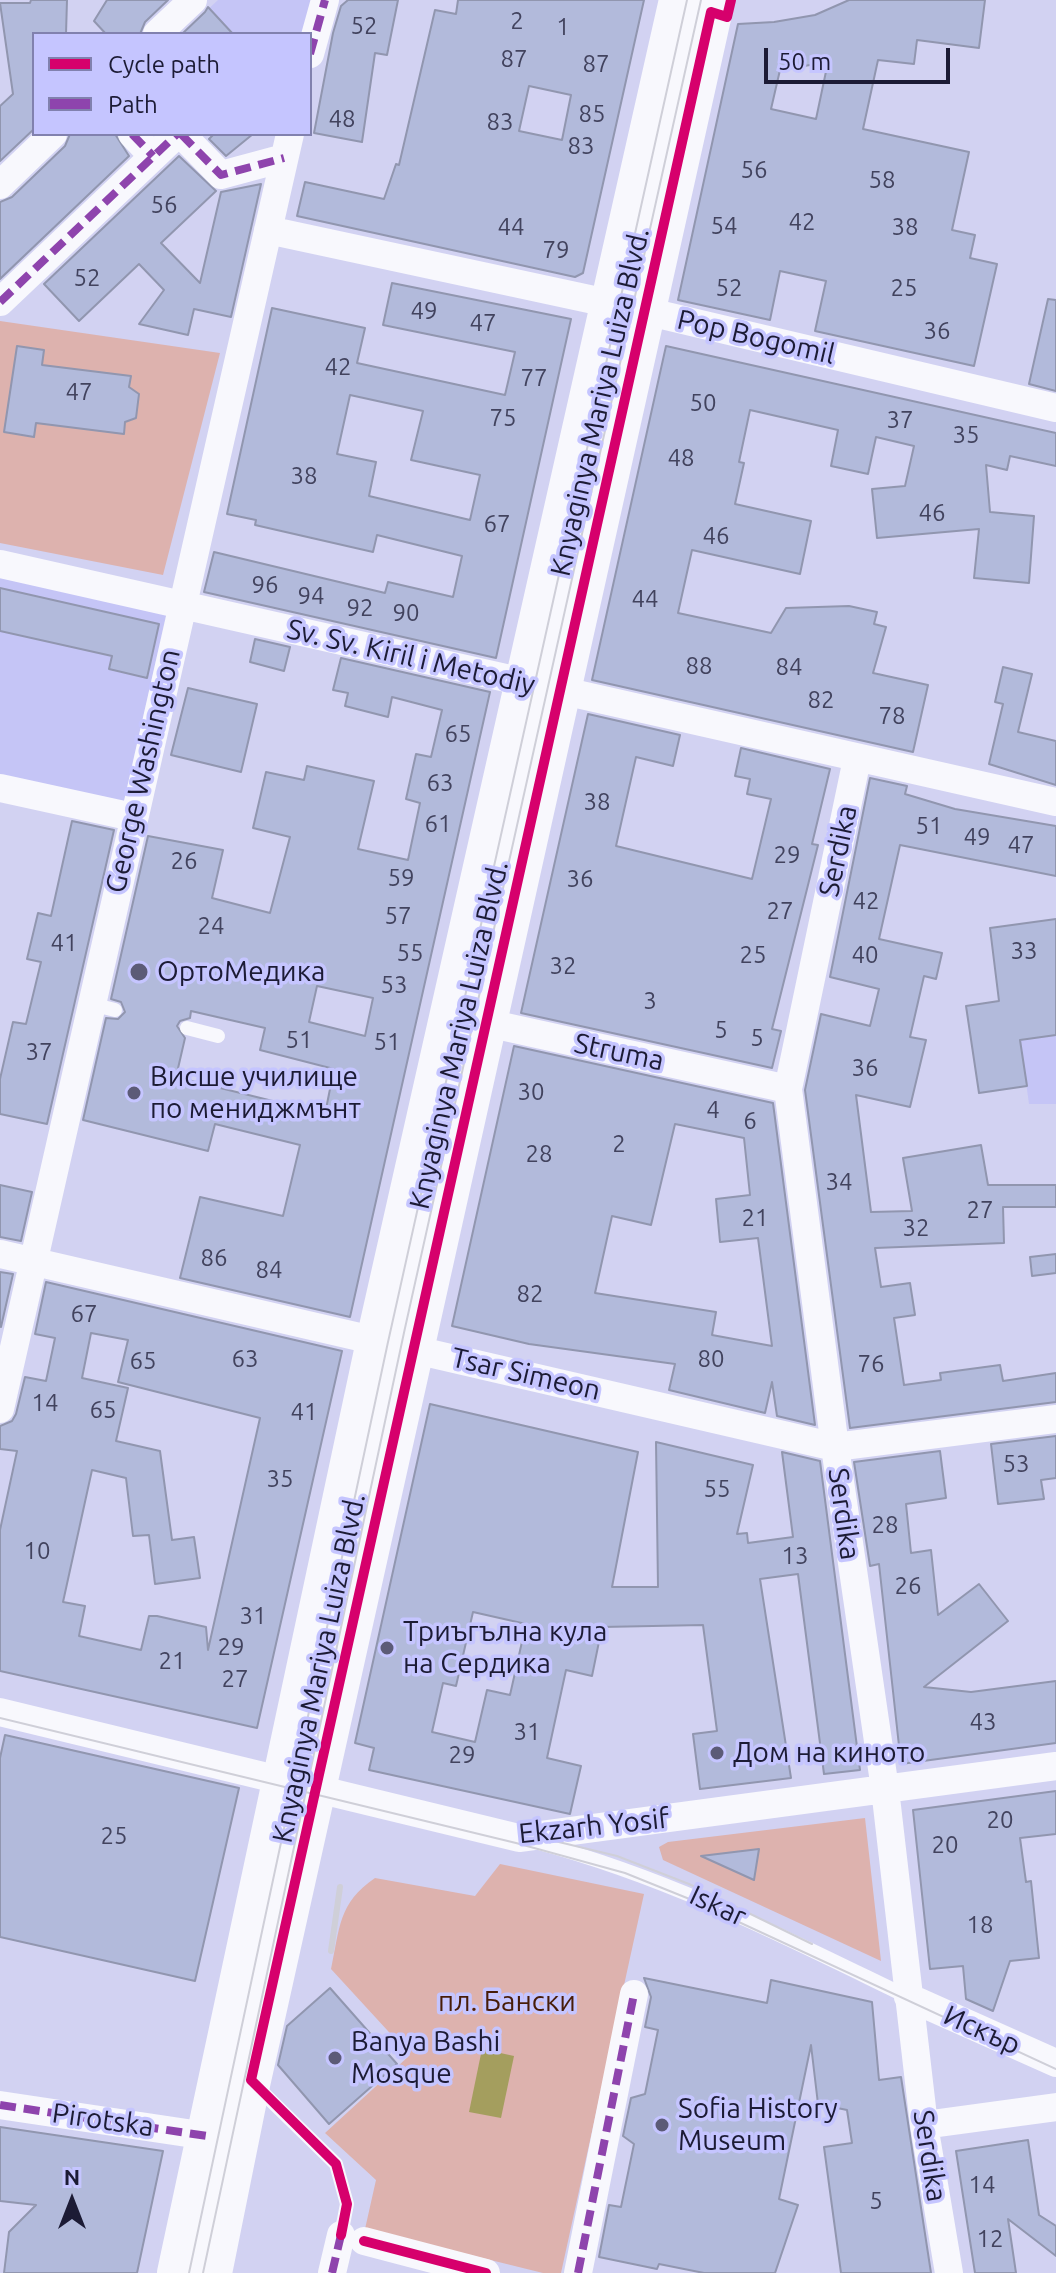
<!DOCTYPE html>
<html>
<head>
<meta charset="utf-8">
<style>
  body { margin:0 }
  #map { position:relative; width:1056px; height:2273px; overflow:hidden; background:#d2d2f2; font-family:Ubuntu,sans-serif }
  canvas { display:block }
  .legend { position:absolute; left:32px; top:32px; width:280px; height:104px; box-sizing:border-box; background:#c5c5ff; border:2px solid #8181ae; margin:0; padding:10px 14px; list-style:none; font-size:24px; color:#1c1b35 }
  .legend li { display:flex; align-items:center; gap:16px; height:40px }
  .legend b { width:40px; border:2px solid #8181ae }
  .north { position:absolute; left:32px; top:2161px; width:80px; height:80px; -webkit-text-stroke:6px #c5c5ff; paint-order:stroke; rotate:0deg; font-size:22px; font-weight:700; line-height:32px; text-align:center; color:#1c1b35 }
  .north::after { content:''; display:block; margin:auto; width:28px; height:36px; background:#1c1b35; clip-path:polygon(50% 0,100% 100%,50% 72%,0 100%) }
  .scale { position:absolute; left:764px; top:48px; width:186px; height:36px; box-sizing:border-box; border:4px solid #1c1b35; border-top:0; padding-left:10px; font-size:24px; line-height:28px; white-space:nowrap; color:#1c1b35; -webkit-text-stroke:6px #c5c5ff; paint-order:stroke }
</style>
</head>
<body>
<div id="map">
<canvas width="1056" height="2273"></canvas>
<ul class="legend">
<li><b style="height:10px;background:#d6006c"></b>Cycle path</li>
<li><b style="height:10px;background:#8e44ad"></b>Path</li>
</ul>
<div class="north">N</div>
<div class="scale">50 m</div>
</div>
<script>
const ctx = document.querySelector('canvas').getContext('2d');
ctx.lineJoin = 'round';
function fill(path, color) {
  ctx.fillStyle = color;
  ctx.fill(path, 'evenodd');
}
function stroke(path, color, width, dash) {
  ctx.strokeStyle = color;
  ctx.lineWidth = width;
  ctx.lineCap = dash ? 'butt' : 'round';
  ctx.setLineDash(dash || []);
  ctx.stroke(path);
}
function label(font, color, halo, rows, align = 'center') {
  ctx.font = font + ' Ubuntu,sans-serif';
  ctx.lineWidth = 7;
  ctx.setLineDash([]);
  ctx.textBaseline = 'middle';
  ctx.strokeStyle = halo;
  ctx.fillStyle = color;
  for (const [text, x, y, turn = 0] of rows) {
    ctx.save();
    ctx.translate(x, y);
    ctx.rotate((+turn || 0) * Math.PI / 180);
    ctx.textAlign = isNaN(turn) ? turn : align;
    if (halo) ctx.strokeText(text, 0, 0);
    ctx.fillText(text, 0, 0);
    ctx.restore();
  }
}
const built = new Path2D(`
  M218,0H319L310,34H182Z
  M0,568L168,606L124,804L0,777Z
  M1056,983V1104H1029L1013,989Z`);
const green = new Path2D(`
  M0,321L220,353L163,575L0,543Z
  M865,1818L881,1961L663,1860L659,1847L668,1842Z
  M500,1864L644,1894L561,2273H543L365,2229L376,2180L325,2133L410,2055L331,1969C340,1928 338,1903 375,1878L475,1896Z`);
const water = new Path2D(`
  M482,2049L514,2056L501,2118L469,2112Z`);
const building = new Path2D(`
  M31,0H67L66,34H34V129L0,161V106L13,94L0,3H30Z
  M107,0H168L145,22L140,34H106L94,21Z
  M348,0H398L387,55L375,53L362,142L314,133L333,33L341,6Z
  M458,0H644L583,273L575,277L297,216L305,182L384,199L396,164L399,165L435,10L456,14ZM529,86L571,95L562,140L519,131Z
  M849,0H985L979,48L917,40L914,64L878,60L863,129L969,152L952,230L975,235L970,258L997,264L974,366L815,331L826,281L780,271L770,320L678,300L738,24L774,22L815,15ZM828,62L816,119L771,109L780,70Z
  M208,7L233,34H182L205,12Z
  M70,134H115L129,156L0,279V202L12,197L65,146Z
  M214,134H253L226,156L209,139Z
  M179,156L216,191L161,243L200,283L221,192L261,184L231,317L194,309L188,335L139,324L164,290L139,264L79,321L44,284Z
  M392,283L571,319L496,658L204,592L214,552L385,593L388,582L453,597L462,556L377,535L373,552L255,525L256,520L227,514L272,308L365,328L357,363L505,395L515,352L383,325ZM350,395L423,411L411,460L480,475L470,520L369,496L376,462L337,454Z
  M1048,299L1056,300V391L1029,384Z
  M17,346L44,350L42,365L131,376L129,387L139,394L136,418L125,422L124,434L36,423L34,437L4,432Z
  M666,346L1056,433V466L1010,456L1007,470L986,465L990,512L1034,516L1029,583L974,578L979,529L877,538L872,489L905,486L914,446L876,437L868,474L831,466L838,430L750,410L739,462L744,463L735,504L811,521L800,574L692,550L678,613L771,633L786,608L849,606L877,612L874,624L886,627L873,673L928,685L913,752L592,680Z
  M0,588L159,624L147,678L109,669L112,656L0,631Z
  M255,639L290,647L284,671L250,662Z
  M341,658L490,692L350,1317L180,1278L200,1197L283,1216L300,1145L215,1124L208,1151L83,1120L106,1018L118,1019L125,1012L121,1002L111,999L148,836L223,850L212,898L270,913L290,837L253,828L266,772L304,780L307,766L374,781L358,849L408,860L420,803L406,799L416,754L431,757L442,710L392,697L388,717L345,706L348,693L333,690ZM317,986L373,998L365,1036L309,1022ZM191,1011L265,1028L260,1050L334,1069L325,1114L176,1077L185,1038L177,1026L180,1021L190,1018Z
  M1003,667L1032,674L1018,732L1056,741V785L989,764L1003,704L995,702Z
  M188,688L257,704L241,772L171,755Z
  M588,714L680,735L673,766L636,757L616,846L752,879L771,799L747,794L750,779L735,776L741,748L830,769L812,844L818,845L772,1029L781,1031L772,1068L521,1013Z
  M870,778L907,786L905,794L955,809L1056,826V876L900,845L879,939L942,953L936,979L924,976L910,1037L926,1040L910,1107L856,1095L871,1212L912,1211L903,1158L981,1145L988,1185H1056V1207H1003L1004,1243L875,1248L881,1287L910,1283L915,1315L894,1318L904,1385L941,1380L940,1373L1000,1365L1003,1381L1056,1373V1402L850,1428L805,1090L821,1014L870,1026L879,989L830,977Z
  M72,821L114,830L47,1124L0,1114V1079L13,1022L26,1024L41,962L27,959L38,913L51,916Z
  M1056,919V1035L1020,1040L1027,1086L979,1093L966,1006L999,1001L990,928Z
  M514,1046L773,1103L815,1425L777,1416L772,1382L765,1413L669,1390L675,1364L529,1344L452,1326ZM675,1124L744,1138L750,1195L716,1199L720,1242L758,1238L772,1346L712,1335L716,1312L595,1293L612,1216L651,1225Z
  M0,1185L32,1192L21,1241L0,1237Z
  M1056,1254V1273L1032,1276L1030,1257Z
  M0,1272L13,1274L1,1327L0,1326Z
  M46,1282L342,1351L257,1728L0,1671V1530L17,1451L0,1449V1426L12,1421L16,1414L25,1377L46,1381L55,1338L35,1334ZM91,1333L128,1340L118,1382L260,1418L208,1650L206,1627L157,1616H149L141,1650L79,1636L85,1606L63,1602L92,1470L126,1478L133,1536L149,1535L155,1584L200,1578L194,1537L172,1540L160,1451L116,1441L128,1388L82,1378Z
  M430,1404L638,1452L612,1587H658L656,1442L753,1465L737,1534L747,1533L748,1543L793,1537L782,1452L820,1461L860,1770L824,1774L798,1574L760,1579L791,1778L700,1789L693,1734L717,1731L703,1625L602,1627L592,1676L566,1670L547,1758L581,1766L570,1814L369,1770L374,1748L355,1743ZM473,1612L526,1624L510,1695L487,1690L475,1742L432,1732L443,1683L456,1686Z
  M1056,1436V1478L1041,1480L1044,1499L998,1504L991,1444Z
  M940,1451L946,1498L906,1504L911,1553L931,1550L938,1615L979,1584L1008,1621L924,1687L971,1692L1056,1681V1743L901,1764L879,1564L870,1566L854,1462Z
  M5,1735L239,1788L195,1981L0,1937V1758Z
  M1056,1791V1834L1020,1838L1026,1882L1031,1881L1039,1958L1010,1961L993,2011L966,1999L963,1966L930,1969L913,1810Z
  M759,1849L754,1880L701,1856Z
  M644,1978L767,2003L771,1980L872,2002L879,2080L901,2077L931,2273H841L824,2147L852,2143L847,2110L818,2104L811,2045L779,2199L798,2205L775,2273H704L659,2264L657,2269L599,2257L609,2205L621,2207L634,2144L623,2136L631,2098L645,2094L658,2030L645,2027L651,1997Z
  M330,1988L397,2064L329,2124L278,2065L287,2026Z
  M0,2127L163,2151L137,2273H4L9,2232L36,2205L0,2201Z
  M1028,2140L1039,2215L1056,2226V2256L1008,2219L1016,2273H975L956,2151Z`);
const lane = new Path2D(`
  M91,1004L115,1010
  M187,1028L218,1036
  M539,1843C672,1879 784,1937 908,1997
  M254,2084L336,2164L347,2204L341,2235`);
const street = new Path2D(`
  M157,34L193,0
  M310,54L325,0
  M132,134L153,156
  M181,134L221,175L284,158
  M0,185L53,134
  M268,230L645,311L1056,408
  M0,302L177,134
  M0,564L1056,802
  M857,759L788,1089L835,1447L885,1789L924,2125L949,2273
  M0,788L133,817
  M469,1019L788,1089
  M0,1254L835,1447L1056,1419
  M0,1409L290,134
  M0,1712L519,1838L1056,1766
  M908,1997L1056,2063
  M0,2105L207,2136
  M924,2125L1056,2107
  M364,2241L486,2273
  M332,2273L341,2235
  M578,2273L634,1994`);
const secondary = new Path2D(`
  M177,2273L380,1323L679,0
  M212,2273L251,2080L715,0`);
const tram = new Path2D(`
  M0,1718L516,1843L625,1873L687,1898L1056,2069
  M538,1837L617,1856L689,1884L812,1944
  M189,2273L388,1342L687,0
  M203,2273L405,1328L701,0`);
const rail = new Path2D(`
  M331,1951L340,1887`);
const quiet = new Path2D(`
  M310,54L325,0
  M132,134L153,156
  M181,134L221,175L284,158
  M0,302L177,134
  M0,2105L207,2136
  M332,2273L341,2235
  M578,2273L634,1994`);
const cycleway = new Path2D(`
  M341,2235L347,2204L336,2164L251,2080L711,12L727,17L731,0
  M364,2241L486,2273`);
const markers = [
  [139,972,10,"#5c5b77"],
  [134,1093,8,"#5c5b77"],
  [387,1648,8,"#5c5b77"],
  [717,1753,8,"#5c5b77"],
  [335,2058,8,"#5c5b77"],
  [662,2125,8,"#5c5b77"]
];
const numberNames = [
  ["2",517,21],
  ["52",364,26],
  ["1",563,27],
  ["87",514,59],
  ["87",596,64],
  ["85",592,114],
  ["48",342,119],
  ["83",500,122],
  ["83",581,146],
  ["56",754,170],
  ["58",882,180],
  ["56",164,205],
  ["42",802,222],
  ["54",724,226],
  ["44",511,227],
  ["38",905,227],
  ["79",556,250],
  ["52",87,278],
  ["52",729,288],
  ["25",904,288],
  ["49",424,311],
  ["47",483,323],
  ["36",937,331],
  ["42",338,367],
  ["77",534,378],
  ["47",79,392],
  ["50",703,403],
  ["75",503,418],
  ["37",900,420],
  ["35",966,435],
  ["48",681,458],
  ["38",304,476],
  ["46",932,513],
  ["67",497,524],
  ["46",716,536],
  ["96",265,585],
  ["94",311,596],
  ["44",645,599],
  ["92",360,608],
  ["90",406,613],
  ["88",699,666],
  ["84",789,667],
  ["82",821,700],
  ["78",892,716],
  ["65",458,734],
  ["63",440,783],
  ["38",597,802],
  ["61",438,824],
  ["51",929,826],
  ["49",977,837],
  ["47",1021,845],
  ["29",787,855],
  ["26",184,861],
  ["59",401,878],
  ["36",580,879],
  ["42",866,901],
  ["27",780,911],
  ["57",398,916],
  ["24",211,926],
  ["41",64,943],
  ["33",1024,951],
  ["55",410,953],
  ["25",753,955],
  ["40",865,955],
  ["32",563,966],
  ["53",394,985],
  ["3",650,1001],
  ["5",721,1030],
  ["5",757,1038],
  ["51",299,1040],
  ["51",387,1042],
  ["37",39,1052],
  ["36",865,1068],
  ["30",531,1092],
  ["4",713,1110],
  ["6",750,1121],
  ["2",619,1144],
  ["28",539,1154],
  ["34",839,1182],
  ["27",980,1210],
  ["21",755,1218],
  ["32",916,1228],
  ["86",214,1258],
  ["84",269,1270],
  ["82",530,1294],
  ["67",84,1314],
  ["63",245,1359],
  ["80",711,1359],
  ["65",143,1361],
  ["76",871,1364],
  ["14",45,1403],
  ["65",103,1410],
  ["41",304,1412],
  ["53",1016,1464],
  ["35",280,1479],
  ["55",717,1489],
  ["28",885,1525],
  ["10",37,1551],
  ["13",795,1556],
  ["26",908,1586],
  ["31",253,1616],
  ["29",231,1647],
  ["21",172,1661],
  ["27",235,1679],
  ["43",983,1722],
  ["31",527,1732],
  ["29",462,1755],
  ["20",1000,1820],
  ["25",114,1836],
  ["20",945,1845],
  ["18",980,1925],
  ["14",982,2185],
  ["5",876,2201],
  ["12",990,2239]
];
const streetNames = [
  ["Pop Bogomil",756,337,13],
  ["Knyaginya Mariya Luiza Blvd.",600,402,-77],
  ["Sv. Sv. Kiril i Metodiy",411,657,13],
  ["George Washington",143,771,-77],
  ["Serdika",838,851,-78],
  ["Knyaginya Mariya Luiza Blvd.",459,1035,-77],
  ["Struma",619,1052,12],
  ["Tsar Simeon",526,1374,13],
  ["Serdika",844,1514,82],
  ["Knyaginya Mariya Luiza Blvd.",319,1668,-78],
  ["Ekzarh Yosif",594,1826,-6],
  ["Iskar",718,1906,25],
  ["Искър",982,2030,24],
  ["Pirotska",103,2120,8],
  ["Serdika",930,2156,81]
];
const poiNames = [
  ["ОртоМедика",157,972],
  ["Висше училище",150,1077],
  ["по мениджмънт",150,1109],
  ["Триъгълна кула",403,1632],
  ["на Сердика",403,1664],
  ["Дом на киното",733,1753],
  ["Banya Bashi",351,2042],
  ["Mosque",351,2074],
  ["Sofia History",678,2109],
  ["Museum",678,2141]
];
const parkNames = [
  ["пл. Бански",507,2002]
];
fill(built, '#c5c5f6');
fill(green, '#ddb2ae');
fill(water, '#a49e5e');
fill(building, '#b2badb');
stroke(building, '#9196af', 2);
stroke(lane, '#f8f8fd', 14);
stroke(street, '#f8f8fd', 28);
stroke(secondary, '#f8f8fd', 40);
stroke(tram, '#cfcfd8', 2);
stroke(rail, '#cfcfd8', 6);
stroke(quiet, '#8e44ad', 8, [16, 8]);
stroke(cycleway, '#d6006c', 10);
for (const [x, y, r, color] of markers) {
  const dot = new Path2D();
  dot.arc(x, y, r, 0, 2 * Math.PI);
  ctx.fillStyle = color;
  ctx.fill(dot);
  stroke(dot, '#c5c5ff', 3);
}
label('24px', '#42435e', null, numberNames);
label('28px', '#1c1b35', '#c5c5ff', streetNames);
label('28px', '#1c1b35', '#c5c5ff', poiNames, 'left');
label('28px', '#471c08', '#c5c5ff', parkNames);
</script>
</body>
</html>
